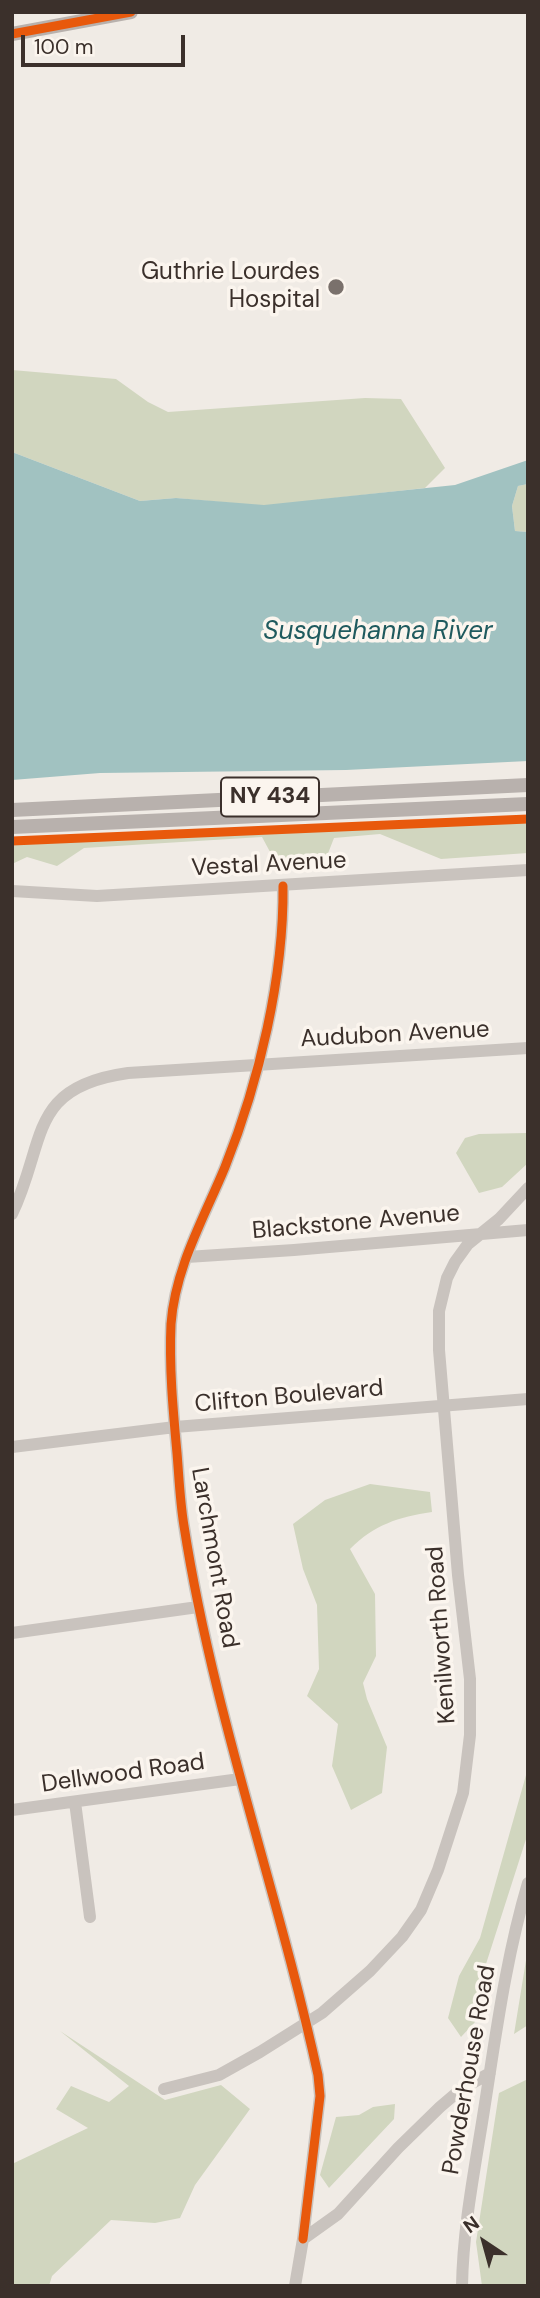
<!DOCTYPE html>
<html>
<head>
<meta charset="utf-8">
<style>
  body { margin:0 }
  #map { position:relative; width:540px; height:2298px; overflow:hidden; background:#f0ebe5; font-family:"DM Sans",sans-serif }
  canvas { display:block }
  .frame { position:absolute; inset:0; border:14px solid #3b302b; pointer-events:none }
  .north { position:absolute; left:449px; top:2207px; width:70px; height:70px; -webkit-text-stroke:5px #fbf5ee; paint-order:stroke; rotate:324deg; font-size:19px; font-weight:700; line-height:28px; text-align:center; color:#3b302b }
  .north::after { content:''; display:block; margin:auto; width:24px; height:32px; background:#3b302b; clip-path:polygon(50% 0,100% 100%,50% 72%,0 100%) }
  .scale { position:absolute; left:21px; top:35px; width:164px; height:32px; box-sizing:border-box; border:4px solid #3b302b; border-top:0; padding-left:9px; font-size:21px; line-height:24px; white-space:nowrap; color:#3b302b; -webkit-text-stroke:5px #fbf5ee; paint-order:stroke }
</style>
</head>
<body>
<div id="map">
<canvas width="540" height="2298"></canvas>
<div class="frame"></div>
<div class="north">N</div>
<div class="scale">100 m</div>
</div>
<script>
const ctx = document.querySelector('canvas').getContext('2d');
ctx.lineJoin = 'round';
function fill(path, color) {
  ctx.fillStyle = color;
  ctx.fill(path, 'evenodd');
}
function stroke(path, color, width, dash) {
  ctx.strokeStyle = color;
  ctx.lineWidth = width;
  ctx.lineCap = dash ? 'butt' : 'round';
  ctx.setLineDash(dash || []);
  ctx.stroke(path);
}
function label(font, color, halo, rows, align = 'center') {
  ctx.font = font + ' "DM Sans",sans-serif';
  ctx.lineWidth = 7;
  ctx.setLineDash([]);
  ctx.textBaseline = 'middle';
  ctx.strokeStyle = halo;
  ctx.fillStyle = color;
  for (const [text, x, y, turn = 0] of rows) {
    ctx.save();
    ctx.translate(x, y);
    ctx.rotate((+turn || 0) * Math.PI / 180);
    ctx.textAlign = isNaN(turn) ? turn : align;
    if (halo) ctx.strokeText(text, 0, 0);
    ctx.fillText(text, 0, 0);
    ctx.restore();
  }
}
const green = new Path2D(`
  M12,370L116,379L148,402L168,412L365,398L401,399L445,468L425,488L264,506L176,498L140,501L12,452Z
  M528,484V532L515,531L512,506L518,486Z
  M528,815V853L441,859L380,834L334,838L327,856L302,867L276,863L262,837L84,848L57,866L27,857L12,864V845L42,837Z
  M526,1133L528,1136V1163L502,1187L479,1193L456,1153L465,1138L479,1134Z
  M370,1484L430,1492L432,1512C398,1517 374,1525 350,1549L375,1594L376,1656L363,1683L367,1699L387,1747L382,1793L351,1810L332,1766L338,1724L307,1696L319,1669L317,1605L303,1569L293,1524L325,1500Z
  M528,1768V1833L486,1964L475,2022L461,2037L448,2018L459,1976L480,1938Z
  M528,1948V2025L514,2034Z
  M60,2031L165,2100L221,2085L250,2109L195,2185L180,2218L155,2223L111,2220L52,2276L49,2286H12V2164L88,2128L56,2109L71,2086L109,2102L129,2086Z
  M528,2079V2286H482L476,2242L499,2093Z
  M395,2104L394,2119L329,2188L320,2175L336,2117L359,2115L373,2107Z`);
const water = new Path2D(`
  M12,452L140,501L176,498L264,505L455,485L528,460V484L518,486L512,506L515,531L528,532V761L346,770L100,773L12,780Z`);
const minor = new Path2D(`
  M283,886C284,977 259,1082 225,1167C204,1218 175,1268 171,1324C169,1366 173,1410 177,1453C179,1477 180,1502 184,1526C213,1713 278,1891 318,2075L320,2096L303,2239
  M12,891L97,896L528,870
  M12,1214C47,1141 27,1087 128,1073L528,1048
  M187,1257L294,1250L528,1230
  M12,1447L175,1427L528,1399
  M12,1633L198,1607
  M75,1802L90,1917
  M12,1810L240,1779
  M164,2089L219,2075L260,2052L322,2013L370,1971L402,1937L421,1910L438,1870L463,1793L470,1735V1679L458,1575L439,1350V1311L447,1278L455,1262L468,1244L499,1219L528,1188
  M295,2286L303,2239L338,2214L398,2148L440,2107L460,2090L490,2073
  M462,2286C463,2226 475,2168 484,2110C496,2034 506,1957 528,1883`);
const major = new Path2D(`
  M12,34L131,12
  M12,810L528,785
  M12,827L528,804`);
const cycleway = new Path2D(`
  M12,34L131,12
  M12,841L528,819
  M283,886C284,977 259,1082 225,1167C204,1218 175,1268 171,1324C169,1366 173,1410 177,1453C179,1477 180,1502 184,1526C213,1713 278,1891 318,2075L320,2096L303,2239`);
const markers = [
  [336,287,9,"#7a716c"]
];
const shields = [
  [270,797,98]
];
const shieldNames = [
  ["NY 434",270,797]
];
const poiNames = [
  ["Guthrie Lourdes",320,273],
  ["Hospital",320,301]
];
const streetNames = [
  ["Vestal Avenue",269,865,-3],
  ["Audubon Avenue",395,1035,-3],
  ["Blackstone Avenue",356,1223,-5],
  ["Clifton Boulevard",289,1397,-5],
  ["Larchmont Road",214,1558,80],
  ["Kenilworth Road",442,1635,-94],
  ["Dellwood Road",123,1774,-8],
  ["Powderhouse Road",470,2070,-80]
];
const waterNames = [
  ["Susquehanna River",378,632]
];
fill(green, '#d1d6bf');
fill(water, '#a1c2c1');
stroke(minor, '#c9c3be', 12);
stroke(major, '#b8b1ad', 14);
stroke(cycleway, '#e8590c', 9);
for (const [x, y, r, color] of markers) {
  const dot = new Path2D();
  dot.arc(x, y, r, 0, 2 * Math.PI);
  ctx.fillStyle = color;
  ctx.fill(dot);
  stroke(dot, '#fbf5ee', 2.5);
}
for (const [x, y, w] of shields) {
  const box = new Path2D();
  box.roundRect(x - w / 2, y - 19.5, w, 39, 5);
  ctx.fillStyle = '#fbf5ee';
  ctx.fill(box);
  stroke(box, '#3b302b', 2);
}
label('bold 23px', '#3b302b', null, shieldNames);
label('24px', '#3b302b', '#fbf5ee', poiNames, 'right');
label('24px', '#3b302b', '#fbf5ee', streetNames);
label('italic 26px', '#1f5a5e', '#fbf5ee', waterNames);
</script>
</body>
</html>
